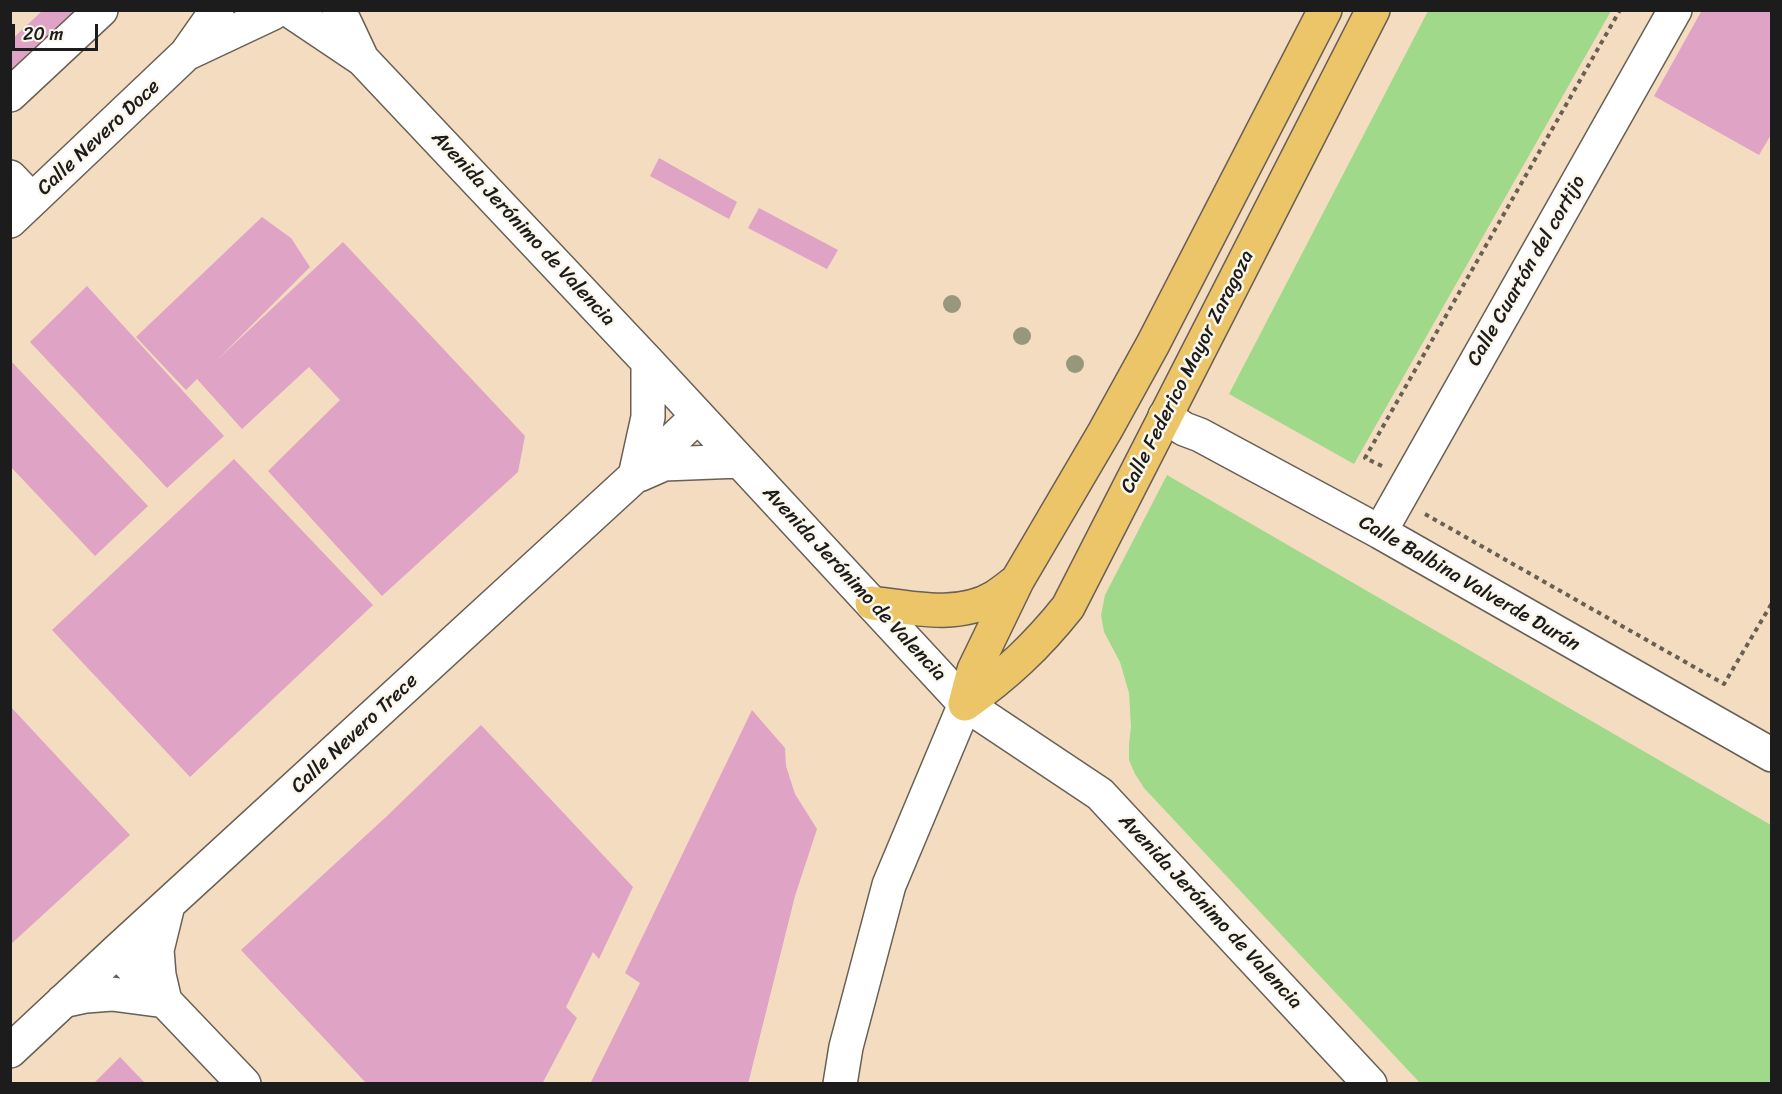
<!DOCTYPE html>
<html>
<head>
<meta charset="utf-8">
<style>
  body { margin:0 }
  #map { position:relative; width:1782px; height:1094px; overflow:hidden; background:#f4dcc0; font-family:Sriracha,sans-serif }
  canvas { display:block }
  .frame { position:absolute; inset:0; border:12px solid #1c1c1c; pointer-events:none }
  .scale { position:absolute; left:12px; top:24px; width:86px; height:27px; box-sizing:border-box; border:3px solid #1c1c1c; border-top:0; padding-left:8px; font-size:18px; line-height:21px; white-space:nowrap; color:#1c1c1c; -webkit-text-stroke:4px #fbf7ec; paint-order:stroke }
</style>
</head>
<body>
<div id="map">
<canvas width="1782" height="1094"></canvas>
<div class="frame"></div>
<div class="scale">20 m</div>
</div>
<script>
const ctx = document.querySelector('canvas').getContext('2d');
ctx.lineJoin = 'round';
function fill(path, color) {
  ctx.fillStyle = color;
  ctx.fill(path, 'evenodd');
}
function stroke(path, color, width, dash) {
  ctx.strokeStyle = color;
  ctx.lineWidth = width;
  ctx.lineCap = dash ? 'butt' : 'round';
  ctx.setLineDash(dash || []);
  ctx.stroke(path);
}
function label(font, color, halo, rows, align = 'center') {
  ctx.font = font + ' Sriracha,sans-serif';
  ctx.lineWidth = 5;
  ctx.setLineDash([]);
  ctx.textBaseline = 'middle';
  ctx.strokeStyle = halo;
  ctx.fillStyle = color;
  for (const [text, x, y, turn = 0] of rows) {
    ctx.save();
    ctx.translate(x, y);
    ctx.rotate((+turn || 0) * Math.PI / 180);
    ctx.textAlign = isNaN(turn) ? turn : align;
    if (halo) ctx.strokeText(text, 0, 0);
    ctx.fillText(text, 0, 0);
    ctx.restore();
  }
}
const green = new Path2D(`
  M1428,11H1611L1354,464L1229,394Z
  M1167,475L1771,825V1083H1420L1144,788L1135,774L1129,760V744L1131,727L1129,693L1120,662L1104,632L1101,615L1105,595Z`);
const building = new Path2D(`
  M43,10H81L10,77V41Z
  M1702,10H1772V133L1759,155L1654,96Z
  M659,158L737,202L729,219L650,176Z
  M759,208L838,250L827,269L748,228Z
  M262,217L291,238L310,267L217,360L343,242L525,436L518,472L382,596L268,471L340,400L309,367L242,429L197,379L186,390L136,337Z
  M87,286L224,436L167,488L30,342Z
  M10,360L148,506L95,556L10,466Z
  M234,459L373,605L190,777L52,630Z
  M10,706L130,835L10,945Z
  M752,710L785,748L786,766L795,794L817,829L795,896L748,1084H590L640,983L625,973Z
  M481,725L633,887L599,959L593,952L566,1007L577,1018L542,1084H367L241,950L386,817Z
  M120,1057L146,1084H93Z`);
const path = new Path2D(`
  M1382,466L1365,458L1620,10
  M1425,514L1724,684L1772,603`);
const minor = new Path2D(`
  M289,10L362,59L648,362L965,704L1100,794L1370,1084
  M339,10L362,59
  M188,53L273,13
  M10,95L101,10
  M10,177L32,200
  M10,221L186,54L217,10
  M1165,416L1184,429L1200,435L1380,532L1772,755
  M639,475L664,464L739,461
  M635,476L648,417V362
  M1380,532L1675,10
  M117,951L244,1084
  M63,1001L86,996L112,994L165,1001L159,975L157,950L168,905
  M10,1051L117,951L635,476L698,416
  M840,1084L846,1047L889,885L965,704`);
const major = new Path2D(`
  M872,603C912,608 959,619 995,597C1003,592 1010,586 1017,581
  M965,704C1006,675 1037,646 1068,607L1373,10
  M965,704L974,670L1017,581L1105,431L1153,344L1325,10`);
const trees = [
  [952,304],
  [1022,336],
  [1075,364]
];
const streetNames = [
  ["Calle Nevero Doce",99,138,-43],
  ["Avenida Jerónimo de Valencia",523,229,47],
  ["Calle Cuartón del cortijo",1527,271,-60],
  ["Calle Federico Mayor Zaragoza",1188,372,-63],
  ["Avenida Jerónimo de Valencia",854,584,47],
  ["Calle Balbina Valverde Durán",1469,584,30],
  ["Calle Nevero Trece",355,734,-43],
  ["Avenida Jerónimo de Valencia",1210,912,47]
];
fill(green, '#a1d98b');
fill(building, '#dfa3c5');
stroke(minor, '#685f55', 36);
stroke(major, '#685f55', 36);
stroke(path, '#685f55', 4, [4.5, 4.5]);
stroke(minor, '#fff', 33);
stroke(major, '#edc569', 33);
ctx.fillStyle = '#97977b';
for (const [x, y] of trees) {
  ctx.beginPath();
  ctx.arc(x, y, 9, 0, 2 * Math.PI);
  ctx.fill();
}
label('20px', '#1c1c1c', '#fbf7ec', streetNames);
</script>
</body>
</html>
